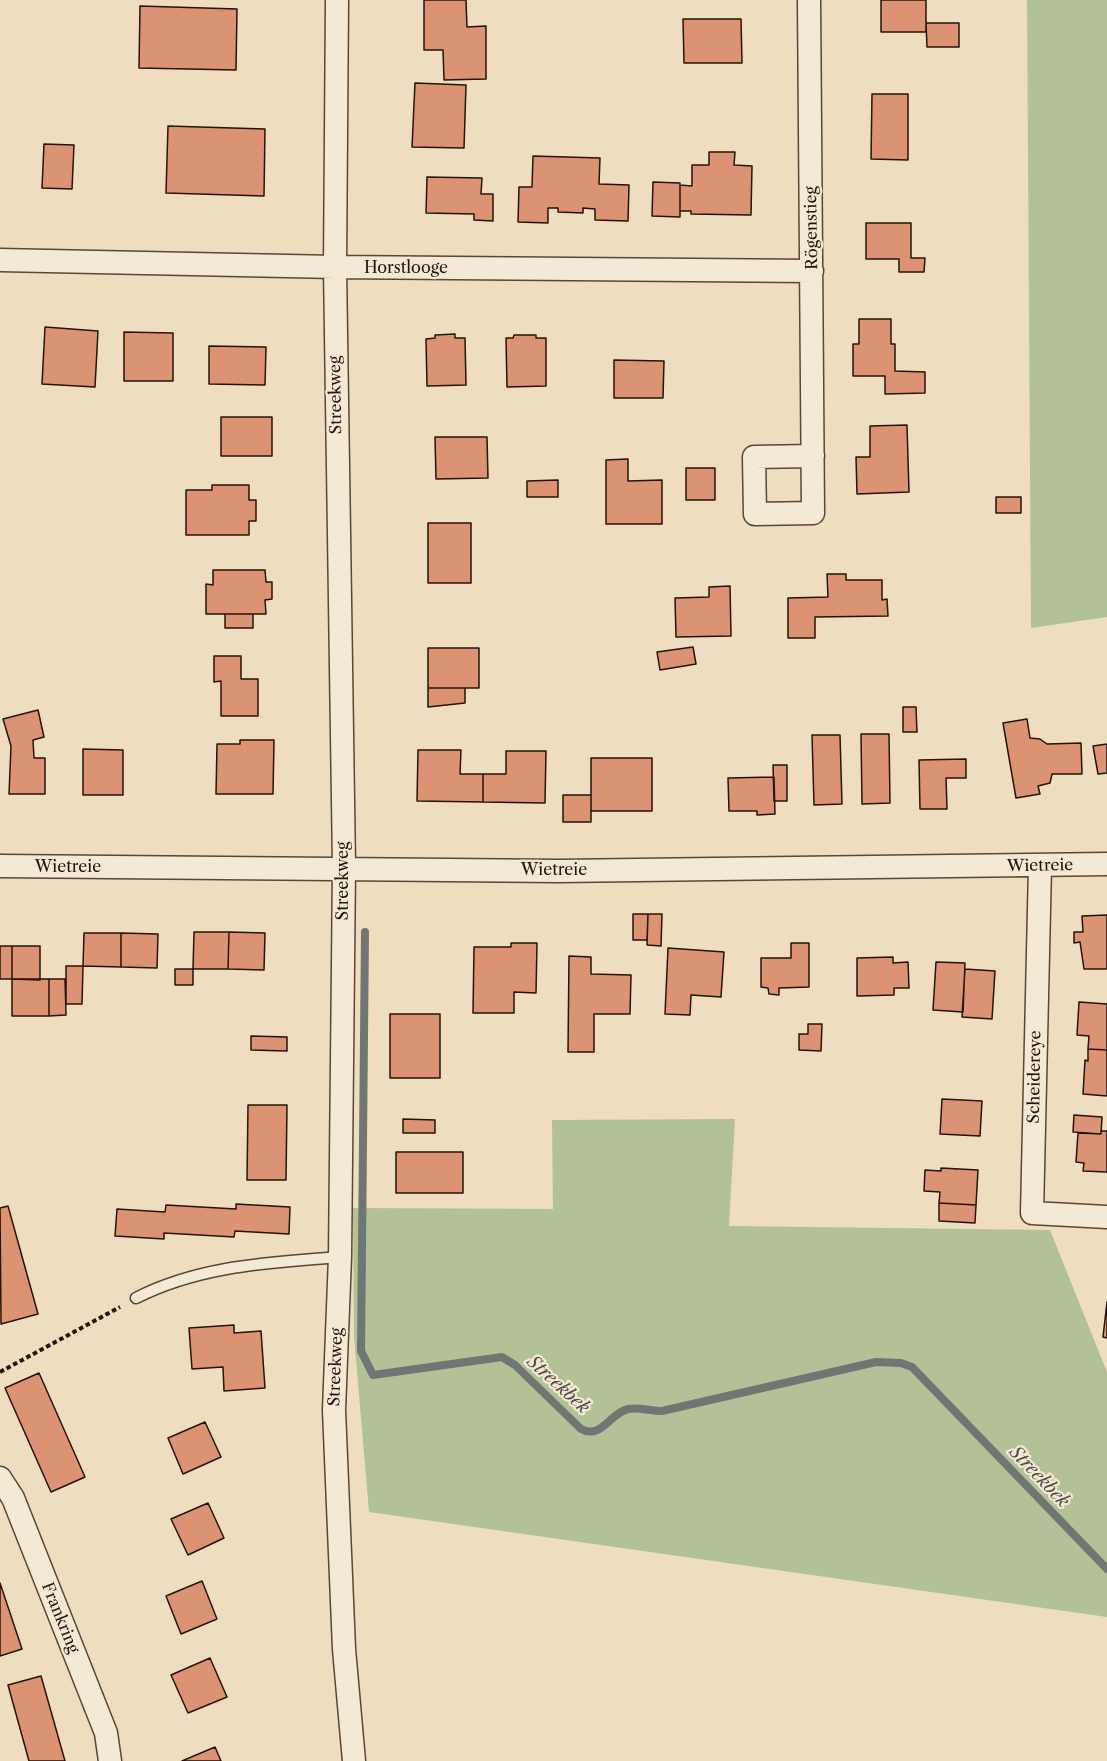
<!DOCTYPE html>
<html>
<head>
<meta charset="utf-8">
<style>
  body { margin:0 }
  canvas { display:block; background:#eeddbe }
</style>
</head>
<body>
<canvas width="1107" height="1761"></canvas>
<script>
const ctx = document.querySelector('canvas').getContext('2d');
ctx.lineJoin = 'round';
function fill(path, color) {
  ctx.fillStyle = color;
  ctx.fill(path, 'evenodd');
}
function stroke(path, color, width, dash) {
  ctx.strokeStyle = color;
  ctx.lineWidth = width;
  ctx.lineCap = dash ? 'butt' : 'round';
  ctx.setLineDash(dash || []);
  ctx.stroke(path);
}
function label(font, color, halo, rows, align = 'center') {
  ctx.font = font + ' "Libre Caslon Text",serif';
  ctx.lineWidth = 4.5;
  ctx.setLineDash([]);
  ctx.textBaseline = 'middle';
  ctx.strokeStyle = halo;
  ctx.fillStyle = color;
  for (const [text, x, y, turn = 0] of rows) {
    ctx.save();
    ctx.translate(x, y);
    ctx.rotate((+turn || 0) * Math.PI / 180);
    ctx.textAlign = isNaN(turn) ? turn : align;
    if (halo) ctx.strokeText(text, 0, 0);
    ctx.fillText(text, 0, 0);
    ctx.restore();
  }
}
const green = new Path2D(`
  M1027,0H1107V617L1031,628Z
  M735,1119L729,1226L1050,1230L1107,1372V1617L369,1512L354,1336L353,1208L553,1209L552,1120Z`);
const stream = new Path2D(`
  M365,932L361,1351L373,1375L502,1357L515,1365L581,1429C601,1440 610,1413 628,1409C638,1407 651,1411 662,1411L876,1362L901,1363L912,1367L1107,1569`);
const building = new Path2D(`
  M424,0H466L467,27L486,26V79L444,80L443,50H424Z
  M881,0H926V32H881Z
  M140,6L237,9L236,70L139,68Z
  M683,19H741L742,63H684Z
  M926,23H959V47H927Z
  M415,83L466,85L464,148L412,147Z
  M872,94H908V160L871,159Z
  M168,126L265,129L264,196L166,193Z
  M44,144L74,145L72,189L42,188Z
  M709,152H735L734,165L752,166L751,215L691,214V211H680V185L692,186V165H709Z
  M533,156L600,158L599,184L629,185L628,221L595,220V209L583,208V213L558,212V208H548V223L518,222L519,187H532Z
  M427,177L482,178L481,194H493V221L474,220V214L426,213Z
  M653,182L680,183V217L652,216Z
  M866,223H911V258H925L924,272H899V259H866Z
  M859,319H891V344H895V371L925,372V393L885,394V376H853V344H859Z
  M45,327L98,331L95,387L42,384Z
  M124,332L173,333V381H124Z
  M455,334V338H465L466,385L427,386L426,339L435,338V335Z
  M514,335H536V338H546V386L507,387L506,338H513Z
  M209,346L266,347L265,385L209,384Z
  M614,360L664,361L663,398H614Z
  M221,417H272V456H221Z
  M907,425L909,492L857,494L856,457H870V426Z
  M435,437H487L488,478L436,479Z
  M628,459V481L662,480V524H606V460Z
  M686,468H715V500H686Z
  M558,480V497H527V481Z
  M212,485H249V500H256V521H249V535H186V490H212Z
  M996,497H1021V513H996Z
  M428,523H471V583H428Z
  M213,570H265L266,582H272V599L265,600L266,614H206V584L213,585Z
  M827,574H846V580H882V600L887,599L888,616L815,617V638H788V598L828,597Z
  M730,586L731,636L676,637L675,598L709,597V587Z
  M225,614H253V628H225Z
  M693,647L696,664L660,670L657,652Z
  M428,648H479V688H428Z
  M214,656H241V679H258V716H221V681L214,682Z
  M428,688H465V703L428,707Z
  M903,707H916L917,732H903Z
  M38,710L44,737L33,740L34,758H45V794H9L11,746L3,719Z
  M1027,719L1030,738L1040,739L1047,744L1081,743L1082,774H1052L1050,783L1038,786L1040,794L1016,798L1003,723Z
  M861,734H889L890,803L862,804Z
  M812,735H840L842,804L814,805Z
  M240,740H274L273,794H216L217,744H240Z
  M1107,744V773L1098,774L1093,746Z
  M83,749L123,750V795H83Z
  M418,750H461L460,774H483V802L417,801Z
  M506,751H546L545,803L483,802V774H506Z
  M591,758H652V811H591Z
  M966,759V778H946L947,809H920L919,760Z
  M773,765H787V801H774Z
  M774,777L775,814L757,815V811H729L728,778Z
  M563,795H591V822H563Z
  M633,914H648L647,940H633Z
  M648,914H662L661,946L647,945Z
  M1107,915V969H1084L1080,942L1074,943V932H1083L1082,916Z
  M194,932H229L228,969H193Z
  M229,932L265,933L264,970L228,969Z
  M84,933H121V967L83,966Z
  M121,933L158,934L157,968L121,967Z
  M511,943H537L536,993L514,992V1013H473L474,947H511Z
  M791,943H809V987L779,988V995L769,994L768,988L761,987V958H791Z
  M0,946H12V979H0Z
  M12,946H40V980L12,979Z
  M668,948L724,952L721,997L691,995L690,1015L665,1014Z
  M569,956L591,957V974L631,975L630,1014H594V1052H568Z
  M893,957V963L908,962L909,988H894V995L857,996V958Z
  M936,962L965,963L963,1012L933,1010Z
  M66,966H83L82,1004H66Z
  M175,969H193V985H175Z
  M965,969L995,971L992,1019L962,1017Z
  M12,979H49V1016H12Z
  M49,979H65L66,1015L49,1016Z
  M1079,1002L1107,1004V1050L1088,1049L1089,1036L1077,1035Z
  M390,1014H440V1078H390Z
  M808,1024H822L821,1051L799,1050V1034H808Z
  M251,1036L287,1037V1051L251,1050Z
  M1088,1049L1107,1050V1096L1083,1094L1085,1060L1088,1061Z
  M942,1099L982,1101L980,1136L940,1134Z
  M248,1105H287L286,1180H247Z
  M1074,1115L1102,1117L1101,1134L1073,1132Z
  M403,1119L435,1120V1133H403Z
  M1101,1131H1107V1172L1083,1171L1084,1163L1076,1162L1078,1133L1101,1134Z
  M396,1152H463V1193H396Z
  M941,1168L978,1170L976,1205L939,1203L940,1192L924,1191L925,1170L941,1171Z
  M939,1203L976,1205L975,1223L939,1221Z
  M236,1204L290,1207L289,1234L235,1231L234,1237L164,1233V1239L115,1236L117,1209L165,1212L166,1205L236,1209Z
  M8,1206L38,1314L1,1324L0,1208Z
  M1107,1302V1338L1103,1337Z
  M234,1325V1333L261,1331L265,1388L224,1391L223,1367L192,1369L189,1328Z
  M39,1373L85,1477L51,1492L5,1388Z
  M205,1422L221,1457L183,1474L168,1438Z
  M208,1503L224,1538L188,1555L171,1519Z
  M202,1581L217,1619L181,1634L166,1596Z
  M0,1583L22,1649L0,1656Z
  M210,1658L227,1697L188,1713L171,1675Z
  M41,1676L65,1761H29L8,1685Z
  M215,1747L221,1761H182Z`);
const path = new Path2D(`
  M0,1372L120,1307`);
const service = new Path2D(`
  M136,1298C201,1265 269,1263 340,1257`);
const minor = new Path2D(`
  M337,0L335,267L344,867L340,1257L334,1410L344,1649L354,1761
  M809,0L813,513L755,514L754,457L813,456
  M0,260L335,267L812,271
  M0,866L559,871L1107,864
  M1040,866L1032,1213L1107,1217
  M0,1478L13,1498L106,1733L110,1761`);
const streetNames = [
  ["Rögenstieg",812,228,-91],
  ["Horstlooge",406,268],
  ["Streekweg",336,395,-91],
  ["Wietreie",1040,866,-1],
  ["Wietreie",68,867],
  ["Wietreie",554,870],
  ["Streekweg",343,881,-90],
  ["Scheidereye",1035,1077,-89],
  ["Streekweg",336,1367,-88],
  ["Frankring",60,1618,68]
];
const waterNames = [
  ["Streekbek",558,1385,42],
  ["Streekbek",1039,1477,46]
];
fill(green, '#b2c296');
stroke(stream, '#6e7774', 8);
fill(building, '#dc9374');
stroke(building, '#271308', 1.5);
stroke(service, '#594636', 13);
stroke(minor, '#594636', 25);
stroke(path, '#271308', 4, [4.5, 3]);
stroke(service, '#f4e9d5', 10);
stroke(minor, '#f4e9d5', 22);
label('16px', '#271308', '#f4e9d5', streetNames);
label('italic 18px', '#514d47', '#f4e9d5', waterNames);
</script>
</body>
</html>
